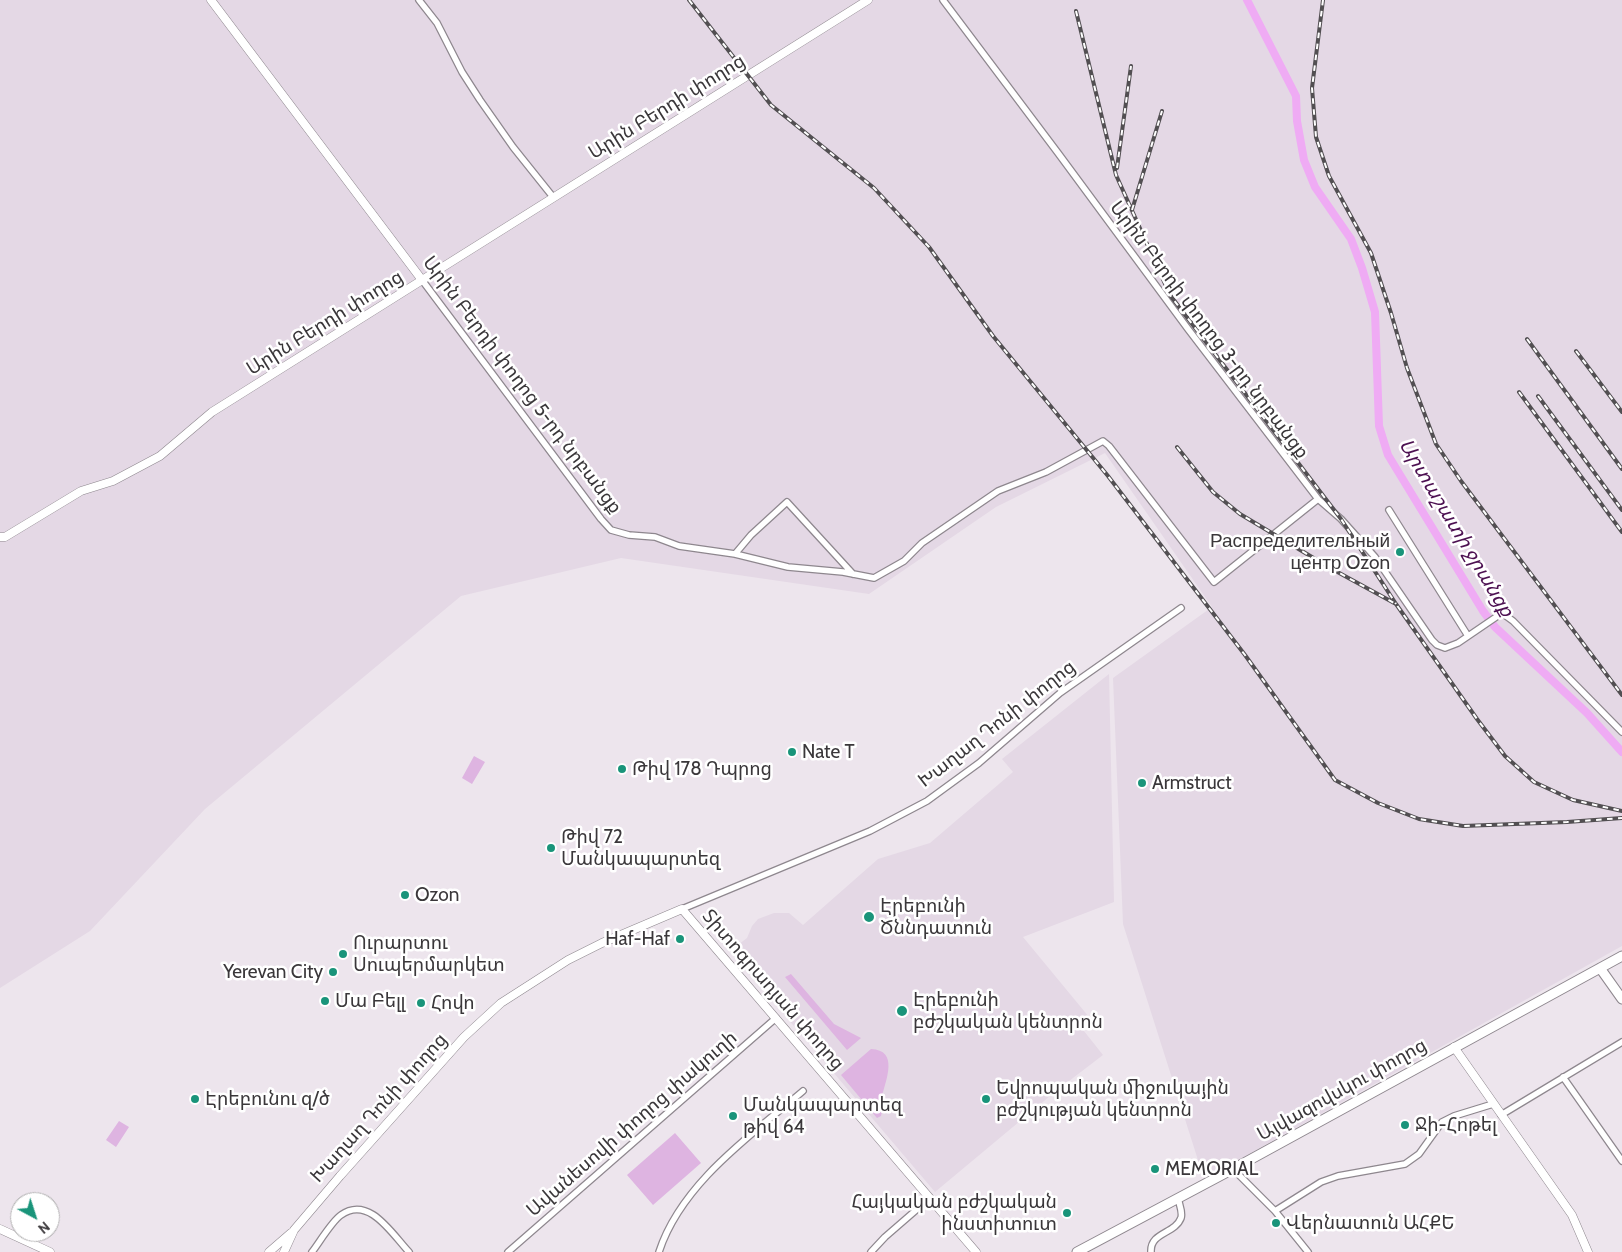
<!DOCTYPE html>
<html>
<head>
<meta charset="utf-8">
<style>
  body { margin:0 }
  #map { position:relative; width:1622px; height:1252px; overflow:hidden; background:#ede5ed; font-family:Cabin,sans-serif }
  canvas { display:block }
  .north { position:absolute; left:10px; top:1192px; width:50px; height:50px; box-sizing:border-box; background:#fff; border:1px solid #b0afb0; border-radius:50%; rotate:140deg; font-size:14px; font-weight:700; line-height:20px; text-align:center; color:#3a373a }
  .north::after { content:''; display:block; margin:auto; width:18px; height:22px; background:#19947a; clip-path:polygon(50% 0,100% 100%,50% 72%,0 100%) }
</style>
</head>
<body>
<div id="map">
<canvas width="1622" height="1252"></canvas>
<div class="north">N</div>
</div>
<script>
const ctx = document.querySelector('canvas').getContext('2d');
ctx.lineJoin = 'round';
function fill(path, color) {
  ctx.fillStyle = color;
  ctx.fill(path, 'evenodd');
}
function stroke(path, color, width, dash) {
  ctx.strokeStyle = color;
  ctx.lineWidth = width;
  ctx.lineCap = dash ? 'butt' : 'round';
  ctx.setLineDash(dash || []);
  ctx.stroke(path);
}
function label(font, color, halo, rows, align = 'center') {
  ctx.font = font + ' Cabin,"Noto Sans Armenian",sans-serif';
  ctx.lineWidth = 5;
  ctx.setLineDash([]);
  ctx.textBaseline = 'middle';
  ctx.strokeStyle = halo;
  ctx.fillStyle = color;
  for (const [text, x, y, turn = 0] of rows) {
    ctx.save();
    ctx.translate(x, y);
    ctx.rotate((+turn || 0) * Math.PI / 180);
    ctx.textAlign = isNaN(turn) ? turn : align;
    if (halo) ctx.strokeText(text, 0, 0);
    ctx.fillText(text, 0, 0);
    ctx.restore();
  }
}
const built = new Path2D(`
  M0,0H1622V946L1204,1179L1123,924L1113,678L1212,607L1105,453L996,507L869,594L621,558L461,596L205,809L90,931L0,988Z
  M1109,674L1114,902L1023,937L1089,1017L1080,1026L1103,1055L1056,1091L935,1192L730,951L747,938L752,926L758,919L774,913H789L803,925L878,859L930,843L1013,772L1002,759Z`);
const green = new Path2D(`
  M474,756L485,762L472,784L462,778Z
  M791,974L834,1024L861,1038L847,1050L785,977Z
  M871,1049C899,1050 886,1080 882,1096C881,1103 883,1109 881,1116L877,1118L841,1075Z
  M119,1121L129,1127L116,1147L106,1140Z
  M675,1133L701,1163L653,1205L627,1175Z`);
const canal = new Path2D(`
  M1247,0L1296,96L1297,121L1304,160L1315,187L1351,239L1362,268L1375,312L1379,426L1388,455L1483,611L1495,627L1587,713L1622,752`);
const minor = new Path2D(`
  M419,0L437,23L462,72L480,100L513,147L553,197
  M943,0L1058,153L1188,329L1318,499L1341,519L1375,557L1432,640L1437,645L1445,648L1458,643L1502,613L1513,621L1622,732
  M422,280L601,519L611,530L629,535L655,537L679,546L735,554L788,567L843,572L874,578L904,561L922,543L998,491L1046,472L1103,441L1109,446L1214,582L1318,499
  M1389,510L1468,636
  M735,554L751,535L787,502L853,574
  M682,909L870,831L927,801L979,763L1060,693L1181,608
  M1563,1077L1622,1161
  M1501,1115L1622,1042
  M1233,1169L1275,1211L1308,1252
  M1275,1211L1321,1182L1338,1176L1405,1164L1419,1154L1442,1122L1454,1116L1493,1104
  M312,1252C319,1243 332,1221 341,1215C369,1195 392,1234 409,1252
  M508,1252L776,1018
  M659,1252C681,1184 750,1136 803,1091
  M871,1252L885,1237L930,1198
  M1151,1252C1150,1232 1175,1234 1181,1218C1183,1212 1179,1204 1178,1198`);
const tertiary = new Path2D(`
  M211,0L422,280
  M0,537H5L81,491L113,481L160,456L212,412L868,0
  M1454,1047L1572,1215L1588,1252
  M0,1229L50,1252
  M269,1252L291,1233
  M284,1252L294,1230L340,1176L464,1037L501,1003L568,960L602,943L682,909L976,1252`);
const secondary = new Path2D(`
  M1600,968L1622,999
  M1077,1252L1233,1169L1622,956`);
const rail = new Path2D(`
  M689,0L771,105L874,188L929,247L993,336L1108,476L1245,655L1335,780L1378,803L1419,819L1463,826L1567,822L1622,818
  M1323,0L1312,88L1316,137L1329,176L1371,253L1391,313L1407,368L1436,444L1461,481L1622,695
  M1076,11L1116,175L1170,295L1341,519L1396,604
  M1117,168L1131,66
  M1132,210L1162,111
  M1527,339L1622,469
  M1576,351L1622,412
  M1519,392L1622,532
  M1538,396L1622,510
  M1177,447L1213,492L1240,514L1332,569L1396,604L1477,719L1505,756L1534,782L1573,800L1622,811`);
const markers = [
  [1400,552,5,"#19947a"],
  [792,752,5,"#19947a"],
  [622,769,5,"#19947a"],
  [1142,783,5,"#19947a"],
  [551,848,5,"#19947a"],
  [405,895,5,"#19947a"],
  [869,917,6,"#19947a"],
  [680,939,5,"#19947a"],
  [343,954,5,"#19947a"],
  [333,972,5,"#19947a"],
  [325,1001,5,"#19947a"],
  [421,1003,5,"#19947a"],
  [902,1011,6,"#19947a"],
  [195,1099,5,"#19947a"],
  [986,1099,5,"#19947a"],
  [733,1116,5,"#19947a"],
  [1405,1125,5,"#19947a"],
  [1155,1169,5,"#19947a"],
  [1067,1213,5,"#19947a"],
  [1276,1223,5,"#19947a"]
];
const streetNames = [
  ["Արին Բերդի փողոց",667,107,-32],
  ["Արին Բերդի փողոց",325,323,-32],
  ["Արին Բերդի փողոց 3-րդ նրբանցք",1209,330,53],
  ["Արին Բերդի փողոց 5-րդ նրբանցք",522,385,53],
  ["Խաղաղ Դոնի փողոց",997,724,-38],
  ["Տիտոգրադյան փողոց",773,990,49],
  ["Այվազովսկու փողոց",1342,1090,-29],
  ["Խաղաղ Դոնի փողոց",379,1108,-48],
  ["Ավանեսովի փողոց փակուղի",632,1124,-41]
];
const poiNames = [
  ["Распределительный",1390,541,"right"],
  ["центр Ozon",1390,563,"right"],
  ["Nate T",802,752],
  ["Թիվ 178 Դպրոց",632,769],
  ["Armstruct",1152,783],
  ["Թիվ 72",561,837],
  ["Մանկապարտեզ",561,859],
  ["Ozon",415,895],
  ["Էրեբունի",880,906],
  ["Ծննդատուն",880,928],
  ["Haf-Haf",670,939,"right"],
  ["Ուրարտու",353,943],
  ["Սուպերմարկետ",353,965],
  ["Yerevan City",323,972,"right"],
  ["Էրեբունի",913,1000],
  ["բժշկական կենտրոն",913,1022],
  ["Մա Բելլ",335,1001],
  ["Հովո",431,1003],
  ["Եվրոպական միջուկային",996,1088],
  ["բժշկության կենտրոն",996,1110],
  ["Էրեբունու զ/ծ",205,1099],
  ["Մանկապարտեզ",743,1105],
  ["թիվ 64",743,1127],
  ["Ջի-Հոթել",1415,1125],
  ["MEMORIAL",1165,1169],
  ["Հայկական բժշկական",1057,1202,"right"],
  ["ինստիտուտ",1057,1224,"right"],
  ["Վերնատուն ԱՀՔԵ",1286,1223]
];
const waterNames = [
  ["Արտաշատի ջրանցք",1456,528,59]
];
fill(built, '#e4d8e5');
fill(green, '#deb4e1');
stroke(canal, '#efabf4', 8);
stroke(minor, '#8e878e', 8);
stroke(tertiary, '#8e878e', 9);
stroke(secondary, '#8e878e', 11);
stroke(minor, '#fff', 5.5);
stroke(tertiary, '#fff', 8);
stroke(secondary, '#fff', 9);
stroke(rail, '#524f52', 4);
stroke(rail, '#fff', 2, [5.5]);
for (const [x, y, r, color] of markers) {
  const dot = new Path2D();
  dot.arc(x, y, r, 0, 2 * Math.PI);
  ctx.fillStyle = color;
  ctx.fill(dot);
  stroke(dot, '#fff', 2);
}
label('19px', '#3a373a', '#fff', streetNames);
label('19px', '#3a373a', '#fff', poiNames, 'left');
label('italic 20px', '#4d1152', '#fff', waterNames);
</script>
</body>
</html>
